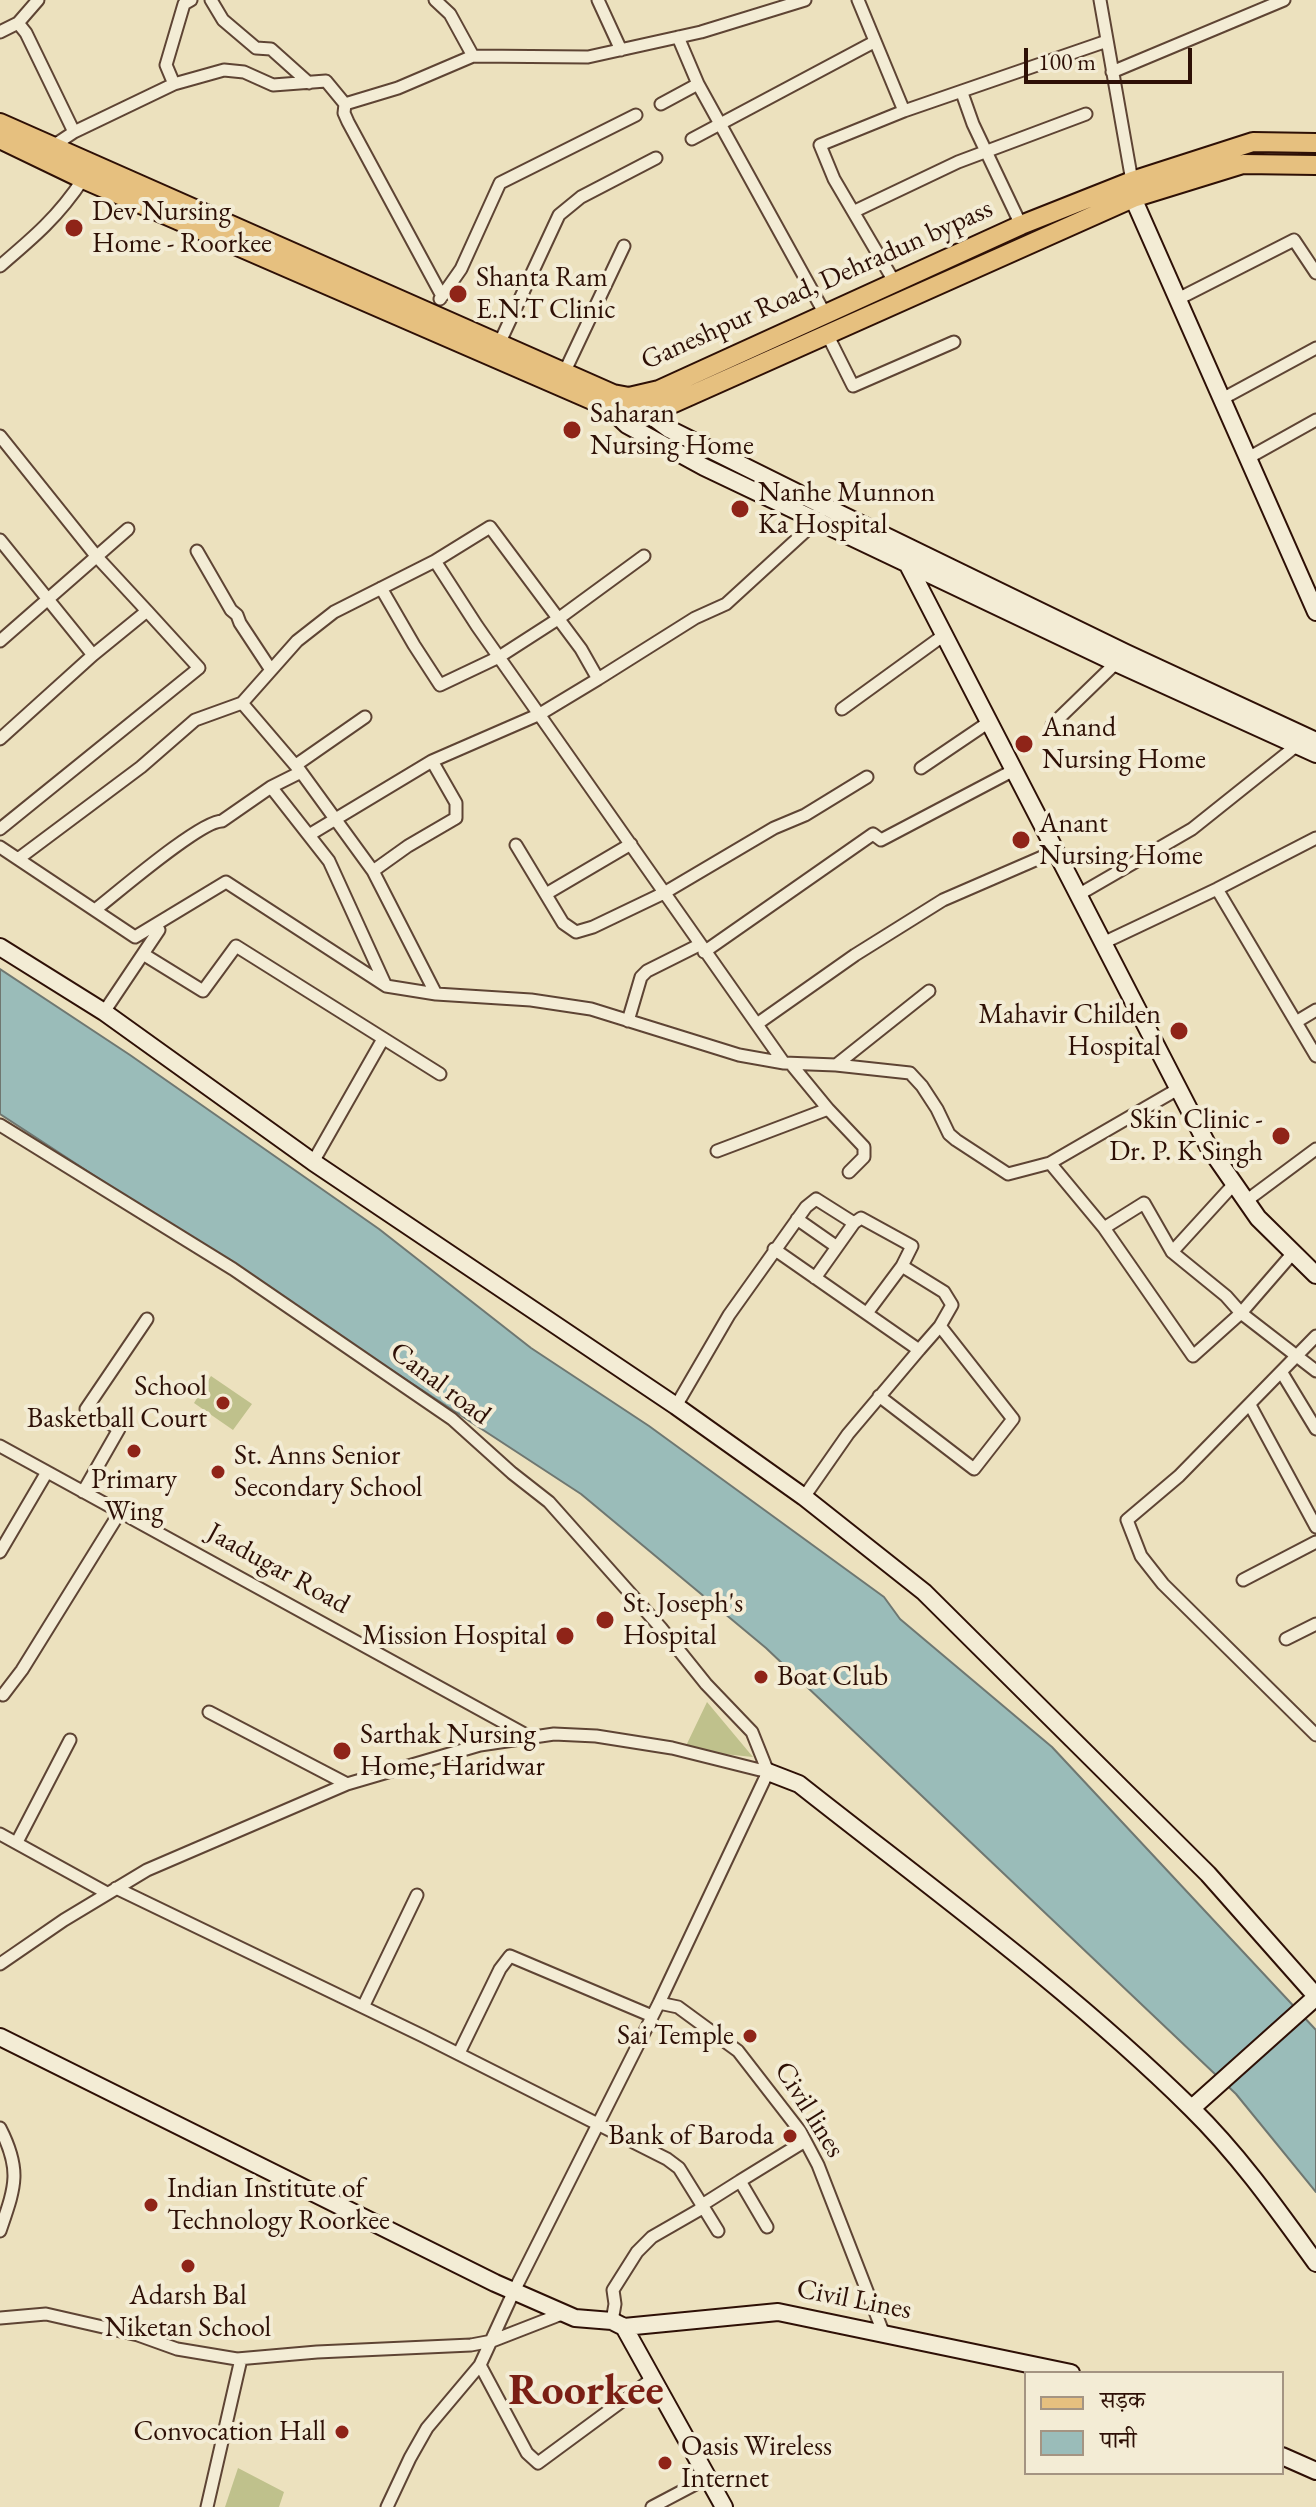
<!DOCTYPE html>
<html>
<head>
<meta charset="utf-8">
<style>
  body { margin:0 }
  #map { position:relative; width:1316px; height:2507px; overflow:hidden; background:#ece1be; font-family:"EB Garamond","Noto Serif Devanagari",serif }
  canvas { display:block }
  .legend { position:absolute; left:1024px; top:2371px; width:260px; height:104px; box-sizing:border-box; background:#f3ecd5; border:2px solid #a49482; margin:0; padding:10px 14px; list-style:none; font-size:24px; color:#2e1006 }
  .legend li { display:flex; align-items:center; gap:16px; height:40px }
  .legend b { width:40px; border:2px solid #a49482 }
  .scale { position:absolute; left:1024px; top:48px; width:168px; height:36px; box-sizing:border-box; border:4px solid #2e1006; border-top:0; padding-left:10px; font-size:24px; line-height:28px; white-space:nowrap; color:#2e1006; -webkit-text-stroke:6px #f3ecd5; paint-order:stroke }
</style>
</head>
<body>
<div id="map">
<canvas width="1316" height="2507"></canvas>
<ul class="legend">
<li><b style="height:10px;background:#e6c07f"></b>सड़क</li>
<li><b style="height:22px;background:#9abcb9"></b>पानी</li>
</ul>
<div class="scale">100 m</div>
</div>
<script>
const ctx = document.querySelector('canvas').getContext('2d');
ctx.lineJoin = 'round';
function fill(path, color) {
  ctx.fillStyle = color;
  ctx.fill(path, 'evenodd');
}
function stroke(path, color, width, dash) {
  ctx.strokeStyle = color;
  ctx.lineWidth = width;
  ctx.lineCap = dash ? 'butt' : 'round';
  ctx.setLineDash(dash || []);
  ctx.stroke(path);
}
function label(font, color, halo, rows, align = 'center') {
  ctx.font = font + ' "EB Garamond",serif';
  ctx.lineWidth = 8;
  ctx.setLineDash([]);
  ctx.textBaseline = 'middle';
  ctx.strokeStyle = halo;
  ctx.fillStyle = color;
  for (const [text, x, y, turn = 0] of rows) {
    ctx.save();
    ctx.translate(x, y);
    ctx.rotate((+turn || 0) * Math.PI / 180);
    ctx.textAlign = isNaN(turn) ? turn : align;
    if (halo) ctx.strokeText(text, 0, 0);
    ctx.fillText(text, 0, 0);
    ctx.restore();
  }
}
const green = new Path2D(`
  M211,1376L252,1404L233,1430L194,1403Z
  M707,1702L753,1757L684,1750Z
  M238,2468L284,2492L279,2507H225Z`);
const water = new Path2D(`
  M0,969L130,1055L379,1229L531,1348L649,1426L884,1597L900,1619L1052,1747L1316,2030V2192L1236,2094L766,1648L581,1494L0,1114Z`);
const street = new Path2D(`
  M211,0L223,20L256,48L271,49L309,83
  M435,0L450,14L473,56L588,57L701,32L805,0
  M598,0L621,50
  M858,0L904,111
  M1100,0L1132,181
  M18,23L26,33L74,132
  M0,32L18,23L38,0
  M678,37L698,84L825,314
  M1112,72L1284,0
  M174,84L166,65L184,4L191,0
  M962,93L973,124L1021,225
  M661,104L698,84
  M692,139L874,42
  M53,146L74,132L174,84L224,70L244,72L273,85L326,81L345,104
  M855,211L958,162L1086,114
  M0,266C33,238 59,216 83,179
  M895,283L834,179L820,145L904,111L1107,41
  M442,296L348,122L344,113L345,104L398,88L473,56
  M440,299L461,269L500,183L636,115
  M1178,299L1294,240L1316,273
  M827,334L853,386L954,342
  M499,344L559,215L581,197L656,158
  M564,373L624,246
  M1222,399L1316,348
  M0,436L97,557L147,611
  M1248,458L1316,420
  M0,540L93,655L147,611L199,668L0,829
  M197,551L231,610L237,615L240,623L271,670
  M381,588L414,645L440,685L499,657L558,619L644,556
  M0,641L128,529
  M242,703L301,772L373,871L436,994L531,1000L591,1009L739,1055L784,1063L836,1065L910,1073L922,1086L937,1109L949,1134L956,1140L1008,1174L1050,1163L1104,1228L1144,1203L1172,1252L1234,1184
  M842,709L944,635
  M1052,725L1120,659
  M0,739L93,655
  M921,768L989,722
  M271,787L301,772L296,765L365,717
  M309,835L432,761L540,714L598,679
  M516,845L563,923L576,932L593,927L664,893L774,828L805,815L867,777
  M0,847L18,859L141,767L195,720L242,703L297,641L334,612L435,561
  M18,859L135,937L226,882L386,986L436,994
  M373,871L408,846L456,818V803L432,761
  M1217,889L1316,1056
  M546,894L631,844
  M1078,895L1192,829L1301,742
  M95,910C117,893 200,821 222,821L271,787L329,861L386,986
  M1103,943L1217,889L1316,838
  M704,952L873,834L881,840L1014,770
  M143,954L203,991L236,946L440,1074
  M104,1012L159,930
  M628,1021L641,977L647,971L699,945
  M1296,1022L1316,1010
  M757,1024L855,955L943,900L1056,851
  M784,1063L477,626L435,561L490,527L581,649L598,679L695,618L726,604L820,518
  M836,1065L929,991
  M828,1109L864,1147V1157L849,1172
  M0,1125L233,1269L452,1419L512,1473L549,1502L661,1628L706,1684L752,1732L768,1772
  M717,1151L828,1109L791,1064
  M313,1162L383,1039
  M1050,1163L1178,1089
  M1246,1201L1316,1149
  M797,1219L837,1247
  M1104,1228L1193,1356L1241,1313L1293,1253
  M774,1249L919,1350L848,1434L804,1497
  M1172,1252L1226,1296L1241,1313L1316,1371
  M815,1278L854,1223L861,1218L912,1246L902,1266
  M867,1313L902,1266L944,1292L952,1305L940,1326
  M1316,1336L1179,1476L1127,1520L1141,1556L1163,1584L1316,1735
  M1282,1373L1316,1429
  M879,1396L974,1469L1013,1419L940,1326L919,1350
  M1250,1405L1316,1527
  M676,1406L729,1315L806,1207L816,1199L854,1223
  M0,1446L530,1737
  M83,1492L119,1429L86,1409L147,1319
  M0,1552L47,1472
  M1243,1580L1316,1542
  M1286,1639L1316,1624
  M3,1695L22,1670L120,1512
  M209,1712L347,1784
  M0,1834L107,1893
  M17,1842L70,1740
  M116,1888L423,2036L667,2159L679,2168L702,2205L699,2210L652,2237L637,2252L613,2290L615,2304L612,2321
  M0,1964L64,1920L147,1870L347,1784L480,1745L554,1734L596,1736L672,1748L768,1772
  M659,2003L678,2007L738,2051L800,2131L818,2165L883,2332
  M363,2007L417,1895
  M459,2053L500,1969L510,1956L652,2016
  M0,2128C22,2171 15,2187 0,2231
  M767,2227L740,2181L805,2141
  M718,2231L702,2205L740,2181
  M0,2318L46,2314L138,2335L177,2349L237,2359L317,2352L471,2345L492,2341L564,2313
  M480,2365L527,2453L538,2463L652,2379
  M207,2507L241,2359
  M387,2507L410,2458L427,2428L480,2365L514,2291L659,2003L768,1772
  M652,2507L707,2478`);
const secondary = new Path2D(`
  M1132,188L1133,198L1316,612
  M637,405L669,429L830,509L1126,653L1316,741
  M608,407L627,425L704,467L1116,663L1316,754
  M910,548L908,565L1208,1146L1258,1218L1316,1275
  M0,947L104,1012L313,1162L676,1406L804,1497L924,1592L1208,1874L1316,1996
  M768,1772L799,1784C932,1889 1070,1989 1191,2108C1239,2155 1277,2209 1316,2263
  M0,2037L495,2283L575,2318L612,2321L624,2327L724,2507
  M1192,2108L1316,1997
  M624,2327L778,2312L1071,2373
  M1282,2456L1316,2471`);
const primary = new Path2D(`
  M0,123L613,394L629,397L659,390L1021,225L1132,181L1253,142L1316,143
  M0,139L83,179L608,407L644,411L667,406L1133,198L1243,164L1316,165`);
const markers = [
  [74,228,10,"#8f2418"],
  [458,294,10,"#8f2418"],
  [572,430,10,"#8f2418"],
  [740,509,10,"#8f2418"],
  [1024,744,10,"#8f2418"],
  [1021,840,10,"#8f2418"],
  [1179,1031,10,"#8f2418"],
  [1281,1136,10,"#8f2418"],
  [223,1403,8,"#8f2418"],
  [134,1451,8,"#8f2418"],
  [218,1472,8,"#8f2418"],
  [605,1620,10,"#8f2418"],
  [565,1636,10,"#8f2418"],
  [761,1677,8,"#8f2418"],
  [342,1751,10,"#8f2418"],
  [750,2036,8,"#8f2418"],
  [790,2136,8,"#8f2418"],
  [151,2205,8,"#8f2418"],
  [188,2266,8,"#8f2418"],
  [342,2432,8,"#8f2418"],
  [665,2463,8,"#8f2418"]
];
const poiNames = [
  ["Dev Nursing",92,212],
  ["Home - Roorkee",92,244],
  ["Shanta Ram",476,278],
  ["E.N.T Clinic",476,310],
  ["Saharan",590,414],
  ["Nursing Home",590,446],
  ["Nanhe Munnon",758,493],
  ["Ka Hospital",758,525],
  ["Anand",1042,728],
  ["Nursing Home",1042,760],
  ["Anant",1039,824],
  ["Nursing Home",1039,856],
  ["Mahavir Childen",1161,1015,"right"],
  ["Hospital",1161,1047,"right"],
  ["Skin Clinic -",1263,1120,"right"],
  ["Dr. P. K Singh",1263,1152,"right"],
  ["School",207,1387,"right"],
  ["Basketball Court",207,1419,"right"],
  ["St. Anns Senior",234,1456],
  ["Secondary School",234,1488],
  ["Primary",134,1480,"center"],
  ["Wing",134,1512,"center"],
  ["St. Joseph's",623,1604],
  ["Hospital",623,1636],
  ["Mission Hospital",547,1636,"right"],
  ["Boat Club",777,1677],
  ["Sarthak Nursing",360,1735],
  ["Home, Haridwar",360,1767],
  ["Sai Temple",734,2036,"right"],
  ["Bank of Baroda",774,2136,"right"],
  ["Indian Institute of",167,2189],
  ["Technology Roorkee",167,2221],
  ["Adarsh Bal",188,2296,"center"],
  ["Niketan School",188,2328,"center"],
  ["Convocation Hall",326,2432,"right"],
  ["Oasis Wireless",681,2447],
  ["Internet",681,2479]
];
const streetNames = [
  ["Ganeshpur Road, Dehradun bypass",817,285,-24],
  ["Canal road",440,1384,37],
  ["Jaadugar Road",278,1569,29],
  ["Civil lines",809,2110,58],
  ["Civil Lines",854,2300,11]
];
const townNames = [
  ["Roorkee",586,2392]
];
fill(green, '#bfc18c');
fill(water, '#9abcb9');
stroke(water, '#6f7771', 2);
stroke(street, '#5e4434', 15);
stroke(secondary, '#2e1006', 20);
stroke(primary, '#2e1006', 22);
stroke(street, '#f3ecd5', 11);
stroke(secondary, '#f3ecd5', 16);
stroke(primary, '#e6c07f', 18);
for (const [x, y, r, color] of markers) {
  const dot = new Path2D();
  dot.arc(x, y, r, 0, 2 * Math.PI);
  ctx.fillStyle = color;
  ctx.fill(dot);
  stroke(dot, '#f3ecd5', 3);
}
label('28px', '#2e1006', '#f3ecd5', poiNames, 'left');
label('28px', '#2e1006', '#f3ecd5', streetNames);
label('bold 44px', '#7a1f14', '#f3ecd5', townNames);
</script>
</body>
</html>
